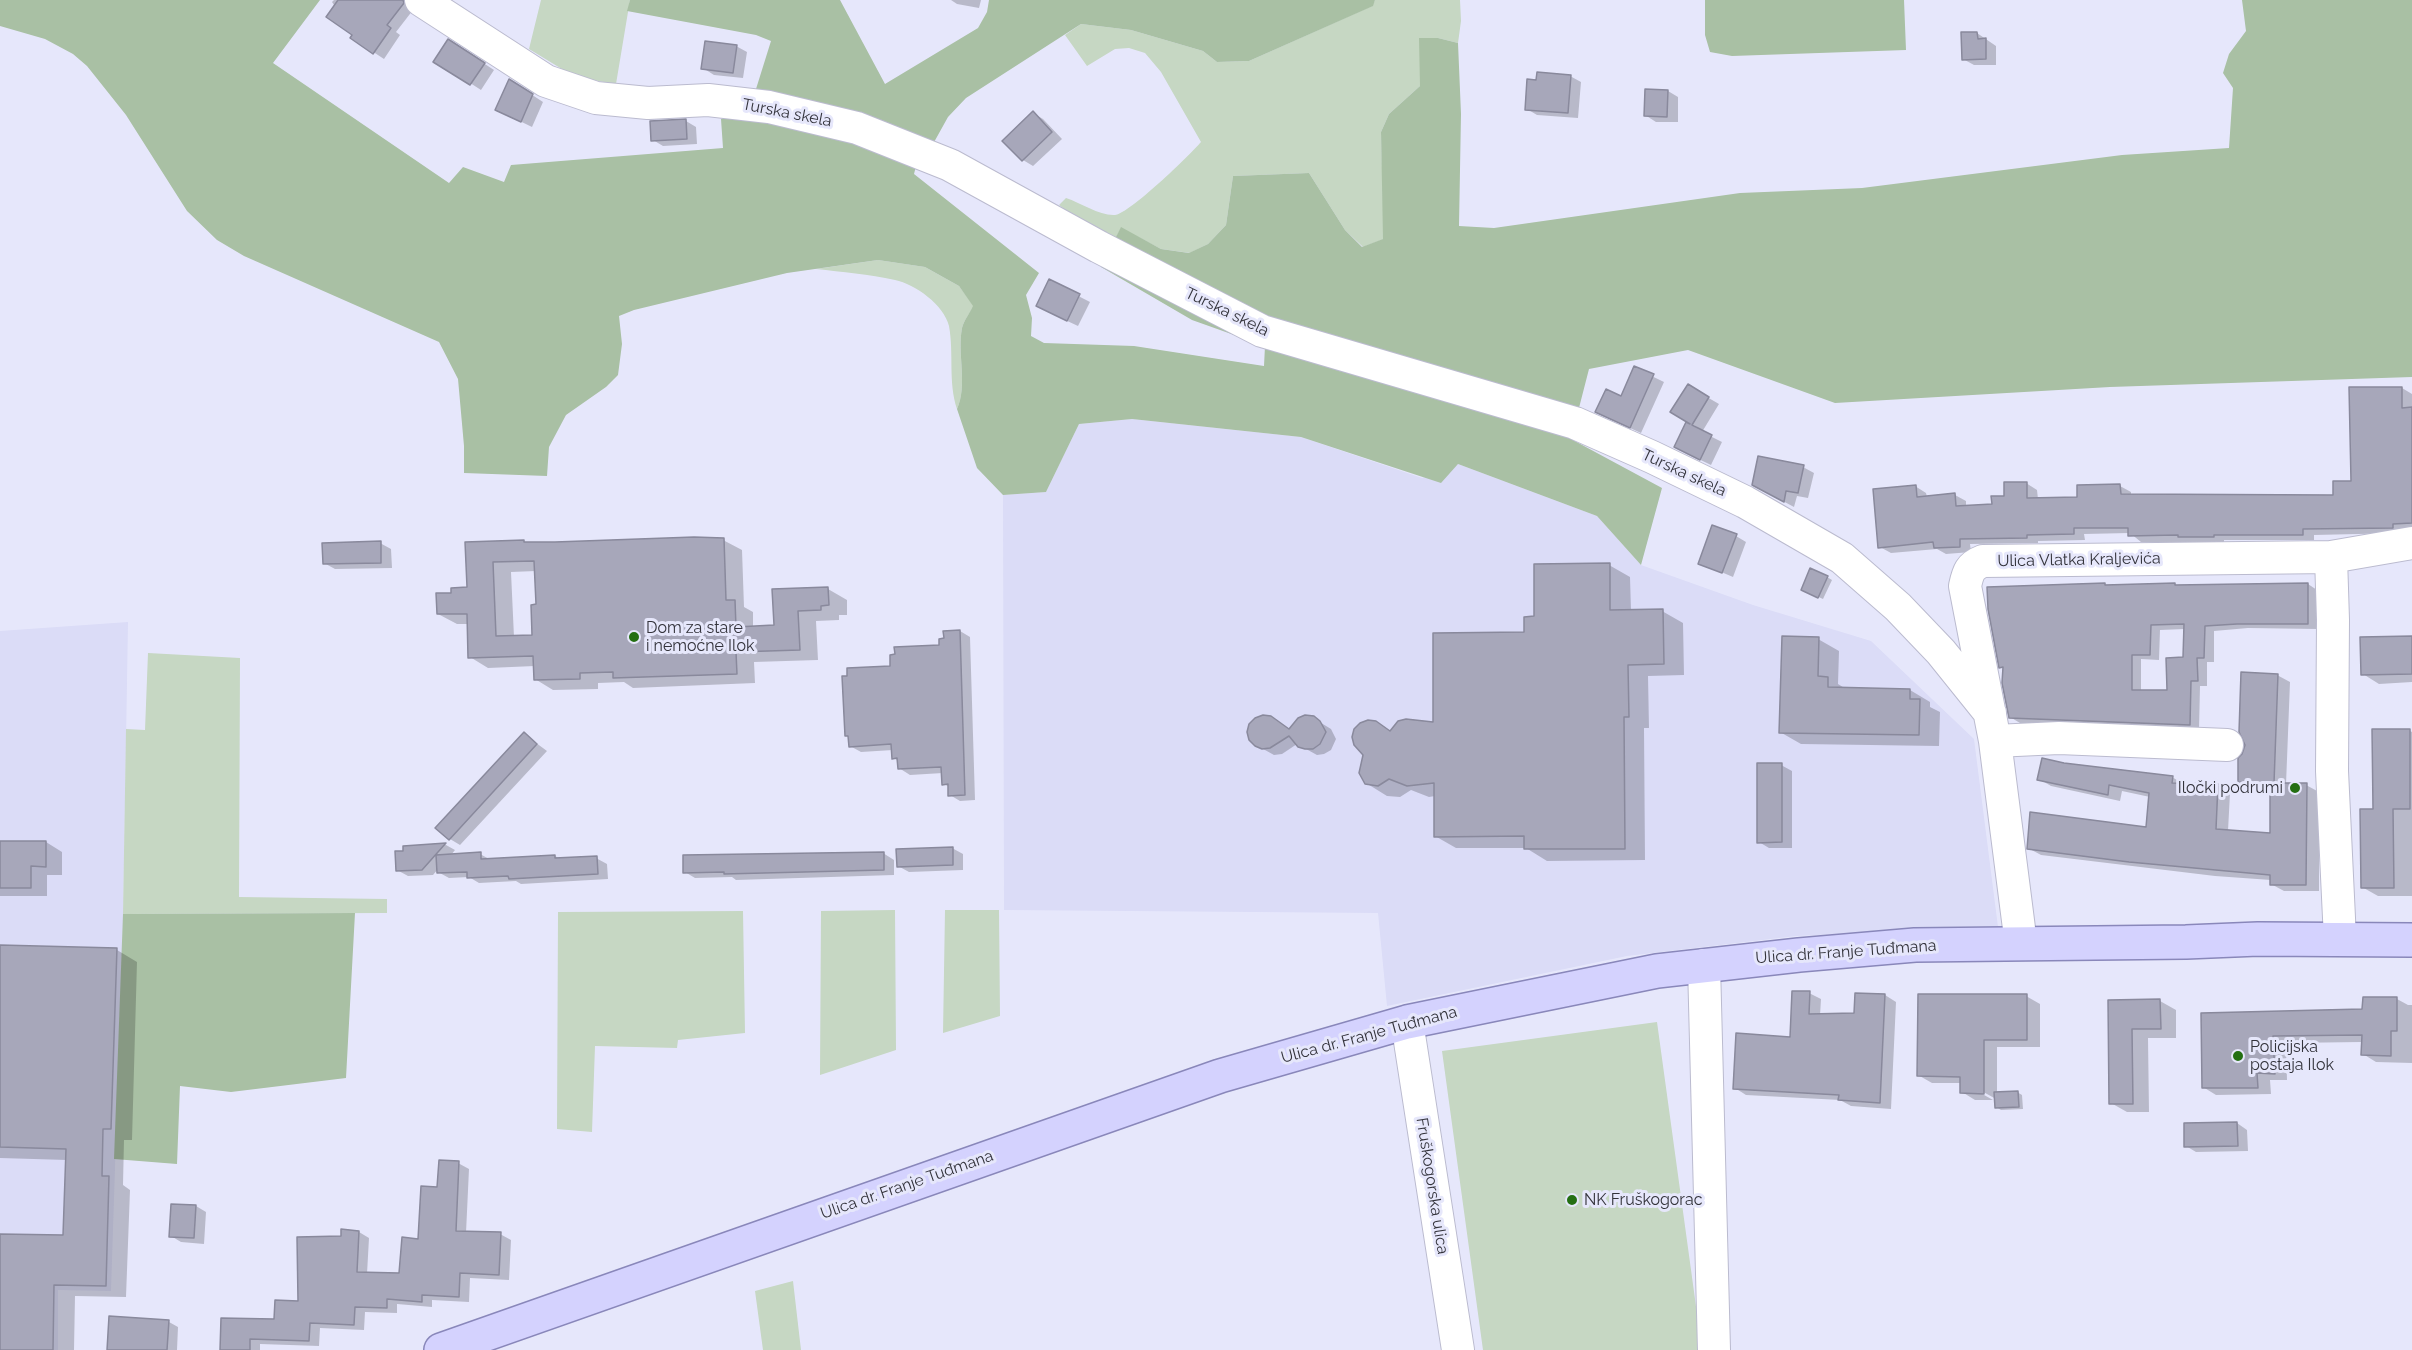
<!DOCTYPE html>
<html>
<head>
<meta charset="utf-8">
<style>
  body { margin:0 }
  canvas { display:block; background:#e6e7fb }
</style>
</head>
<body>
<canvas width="2412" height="1350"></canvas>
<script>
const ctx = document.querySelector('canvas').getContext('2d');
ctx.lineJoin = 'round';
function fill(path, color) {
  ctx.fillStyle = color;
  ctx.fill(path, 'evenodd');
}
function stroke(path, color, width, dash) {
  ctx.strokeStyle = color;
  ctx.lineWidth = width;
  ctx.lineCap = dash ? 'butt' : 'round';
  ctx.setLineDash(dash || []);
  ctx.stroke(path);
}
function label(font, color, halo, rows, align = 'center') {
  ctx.font = font + ' Raleway,sans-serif';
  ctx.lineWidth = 6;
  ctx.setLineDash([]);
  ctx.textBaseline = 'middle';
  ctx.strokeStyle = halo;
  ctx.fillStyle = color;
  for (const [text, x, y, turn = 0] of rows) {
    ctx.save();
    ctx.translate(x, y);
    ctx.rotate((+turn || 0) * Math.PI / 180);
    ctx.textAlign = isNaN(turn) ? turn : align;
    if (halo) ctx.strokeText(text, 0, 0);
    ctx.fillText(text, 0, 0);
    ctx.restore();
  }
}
const built = new Path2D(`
  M1132,419L1301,437L1422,478L1447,473L1458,464L1597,516L1641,565L1753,605L1871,641L1974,739L1998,927L1796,936L1627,956L1387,1006L1378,913L1004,910L1003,495L1046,492L1079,424Z
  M128,622L123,922L111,1291L58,1290V1350H0V631Z`);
const green = new Path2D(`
  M541,0H630L616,84L575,77L529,49Z
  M1375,0H1460L1461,21L1458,43L1438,38H1420V86L1389,114L1381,132L1384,239L1363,247L1345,230L1309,173L1233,176L1226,225L1208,244L1190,253L1161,249L1121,228L1112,245L1059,205L1066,198C1081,203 1100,216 1115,215C1129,214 1190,155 1201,142L1161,72L1145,53L1129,48L1115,49L1087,66L1065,35L1081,24L1131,30L1203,51L1217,62L1249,61L1372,6Z
  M878,260L925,267L959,286L974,306C970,313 964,320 962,328C957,354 968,385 957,409C948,382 954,354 949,326C944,305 915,284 895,280C869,274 842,272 816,269Z
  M148,653L240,658L239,897L387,899V913L123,914L126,729L145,730Z
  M895,910L896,1050L820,1075L821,911Z
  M945,910H999L1000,1016L943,1033Z
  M743,911L745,1033L678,1040L677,1048L595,1046L592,1132L557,1129L558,912Z
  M1657,1022L1702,1350H1483L1442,1051Z
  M793,1281L801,1350H763L755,1291Z`);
const forest = new Path2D(`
  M0,0H320L273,63L449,183L463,167L504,182L511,165L723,148L721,119L732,116L795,119L917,162L914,174L1039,273L1026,295L1032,318L1031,336L1044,343L1134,346L1264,366L1265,346L1192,320L1101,267L1121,227L1161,249L1189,253L1208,244L1226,225L1233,176L1309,173L1345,230L1362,247L1383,239L1381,132L1389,114L1420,86L1419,38H1438L1458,43L1461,114L1459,226L1494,228L1740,193L1862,188L2122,155L2229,148L2233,88L2223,73L2229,54L2246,31L2242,0H2412V377L2110,387L1835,403L1688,350L1589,369L1571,439L1662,488L1641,565L1597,516L1458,464L1441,483L1301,437L1132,419L1079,424L1046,492L1003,495L977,468L957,409C968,385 957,354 962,328C964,320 970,313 973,306L959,286L925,267L878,260L787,273L634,310L619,316L622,344L618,375L606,387L566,415L549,447L547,476L464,473V446L458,379L439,342L244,256L217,240L187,211L126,115L87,66L73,54L45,39L0,26Z
  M630,0H840L885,84L978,28L987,12L989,0H1375L1373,6L1249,61L1217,62L1203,51L1131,30L1081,24L966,98L948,117L933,144L834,108L756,89L771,41L756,35L627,11Z
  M1705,0H1904L1906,50L1732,56L1710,52L1705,35Z
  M355,913L346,1078L231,1092L180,1086L177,1164L114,1159L123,914Z`);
const shadow = new Path2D(`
  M334,0H400L413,10L396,32L400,35L384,59L352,38L354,35L332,2Z
  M951,0H981L979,8L957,4Z
  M1977,33L1996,46V65H1974L1963,59Z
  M736,46L747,52L743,78L714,75L703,68Z
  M459,47L494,70L481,90L436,61Z
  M1570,76L1581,82L1578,118L1537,115L1527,109Z
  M520,87L543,102L532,127L497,110Z
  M1668,91L1678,97V122H1656L1645,115Z
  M1033,113L1043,119L1062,139L1033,166L1023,160Z
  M686,121L696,127L697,144L663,146L653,140Z
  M1049,281L1090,302L1078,326L1048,312Z
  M1635,368L1664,382L1641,433L1608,418L1622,398Z
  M1688,386L1719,404L1702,432L1722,442L1711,465L1686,453L1697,427L1673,412Z
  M2402,388L2412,394V529L2403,533L2314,535V540H2224V543L2141,542L2130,533L2084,534L2085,540L2038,541V543L1970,544L1971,552L1946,554L1937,549L1891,553L1880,547L1915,486L1926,493L1927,497L1955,495L1966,501V507L1993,506L2026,483L2037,490L2038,499H2079L2120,486L2131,492V496H2334L2352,482Z
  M1803,467L1814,473L1808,498L1797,496L1794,507L1764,491Z
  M1736,536L1746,542L1733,577L1700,563Z
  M723,540L742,550L744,607L753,612V627L775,626L828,589L847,600V615H839V620L816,621L818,660L754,662L755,683L633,688L624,682L598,683V689L553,690L535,679V666L488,668L470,657L468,624H457L438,614L453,594L468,589L467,543ZM536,571L537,606L533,636L514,637L511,572Z
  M380,543L391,549L392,568L335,569L324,563Z
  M1609,565L1630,577L1631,611H1662L1683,623L1684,675L1648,676L1649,728H1644L1645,860L1547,861L1526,848H1456L1435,836V796L1429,797L1411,790L1400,797L1387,796L1366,783L1361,773L1365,755L1391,732L1435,724L1526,633L1536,618Z
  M1827,577L1832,580L1823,599L1807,592Z
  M2174,584L2179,587L2308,584L2317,590V629L2248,628L2214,631V662H2207V686H2200L2199,730L2020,723L2010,717L2004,669L2000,667L2105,585L2108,587ZM2185,629V659L2168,692L2141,691V659L2159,660L2160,630Z
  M960,631L970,637L975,800L960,801L950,795L949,787L944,784L943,773L910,775L899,768V761L893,758V750L861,752L850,746V737L846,735L892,667L940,646Z
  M2412,638V682L2379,684L2363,674Z
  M1818,639L1839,651L1838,684L1846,689L1910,690L1930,702V707L1940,712L1939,746L1801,744L1780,732Z
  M2277,675L2290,682L2286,785H2306L2319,792V891H2284L2271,884V880L2215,876L2041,855L2028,848L2147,829L2150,797L2122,791L2120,801L2051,786L2039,779L2063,764L2172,777L2185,785H2217L2230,793L2228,831L2271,835V789L2252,788L2239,781Z
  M1313,718L1331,729L1336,739L1331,750L1324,754L1317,755L1297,744L1282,754L1274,755L1256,745Z
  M2410,731L2412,732V896H2378L2362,887L2374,810Z
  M524,734L547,751L460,845L450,839L438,828Z
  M1781,765L1792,771V848H1769L1759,842Z
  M0,842H46L62,852V875H47V896H0Z
  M446,845L455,850L451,855L480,854L491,860L555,856L560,859L596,858L607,864L608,879L521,884L516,881L479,883L469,877L449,878L438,872V869L433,875L408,876L397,870L405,852L404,847Z
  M952,848L963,854V870L909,872L898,866Z
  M883,853L894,860V875L736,880L732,877L695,878L685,872Z
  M0,947L117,950L137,962L132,1140H124L123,1185L130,1190L126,1297L75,1296L74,1350H0V1236L64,1237L67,1160L0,1158Z
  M1809,993L1821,999L1820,1016L1855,1015L1885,995L1896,1002L1891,1109L1851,1106L1840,1100L1746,1095L1735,1088L1792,1038Z
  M2026,996L2040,1004V1047H1997V1093L2017,1092L2022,1095L2023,1109L2001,1110L1996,1107V1099L1978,1089L1977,1091L1993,1100H1975L1962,1092V1083H1932L1918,1075Z
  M2397,999L2408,1005H2412V1063L2376,1062L2363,1054V1042L2286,1043L2287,1080H2270L2271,1094L2216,1095L2203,1087V1015L2364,1010Z
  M2110,1001H2160L2176,1010V1038H2148L2149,1112H2127L2111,1103Z
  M2237,1123L2247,1130L2248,1151L2196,1152L2186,1146Z
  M458,1163L469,1169L466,1233L500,1234L511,1240L509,1280L470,1278L469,1302L432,1300V1307L397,1304V1313L365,1312L364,1330L320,1328L319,1346L260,1344V1350H222L276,1320L299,1302L342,1237V1231L359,1232L369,1238L367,1274L401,1275L420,1240L439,1189Z
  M196,1206L206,1212L204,1244L181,1242L171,1236Z
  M169,1322L178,1327L177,1350H108Z`);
const building = new Path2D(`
  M338,0H403L404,3L387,25L391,28L373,54L350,38L352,35L326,17Z
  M1961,32H1977L1978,39L1986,38V59L1962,60Z
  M448,39L485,63L470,85L433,62Z
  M705,41L737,45L733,73L701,69Z
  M1537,72L1571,75L1568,113L1525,110L1527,79L1536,80Z
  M509,79L533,94L521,122L495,110Z
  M1645,89L1668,90L1667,117L1644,116Z
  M1033,111L1052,132L1022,161L1002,141Z
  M686,119L687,139L651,141L650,121Z
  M1049,279L1080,294L1067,321L1036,306Z
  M1634,366L1654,374L1630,428L1595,412L1606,389L1621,396Z
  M1688,384L1709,397L1692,425L1712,435L1700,460L1674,447L1686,422L1690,424L1670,412Z
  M2349,387H2402V408L2412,407V523L2393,524V528L2303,529V535H2214V537H2178V535L2128,536V528H2074V534L2027,535V538L1960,539V547L1934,548L1933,542L1878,548L1873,489L1916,485L1917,497L1955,493L1956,506L1992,504L1991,496H2004V482H2027V498L2077,497V485L2120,484L2121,494L2333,495V481H2351Z
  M1758,456L1804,465L1798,493L1786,491L1784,502L1752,485Z
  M1712,525L1737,534L1722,573L1698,564Z
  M694,537L724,538L726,600H735L736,627L774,625L772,589L828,587L829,605L821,606V610L798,611L800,650L736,652L737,674L613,678V672L580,673V679L534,680L533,656L468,658L467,614H437L436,593H451V588L467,587L465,542L524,540V542H555ZM534,561L536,604L531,605L532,635L496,636L493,562Z
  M381,541V563L323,564L322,543Z
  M1610,563V610L1663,609L1664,664L1628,665L1629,717H1624L1625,849H1524V836L1434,837V783L1407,786L1389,779L1378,786L1365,784L1359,773L1363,755L1354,745L1352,737L1354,729L1360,723L1368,720L1376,721L1390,731L1398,721L1406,719L1433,722V633L1524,632V617L1534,616V564Z
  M1810,568L1828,576L1818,598L1801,590Z
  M2105,583V585L2175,583V585L2308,583V624H2237L2205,626L2204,658H2197L2198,681H2191L2190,725L2009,718L2002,683L2003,667L1999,668L1988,609L1987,587ZM2184,624L2183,657L2166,658L2167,690H2132V655H2150L2151,625Z
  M960,630L965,795L948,796V784L942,785L941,767L898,769L897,758L892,759L891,744L849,747L848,736H845L842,676H847V668L890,666V655L895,654L894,647L939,645V639L944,638L943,631Z
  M1782,636L1819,637L1818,676L1828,677V687L1910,689V699H1920L1919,735L1779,733Z
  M2412,636V674L2361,675L2360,637Z
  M2241,672L2278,674L2274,783H2307L2306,885H2270V875L2129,862L2027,849L2030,812L2146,827L2149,793L2109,785L2108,795L2037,780L2042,758L2064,763L2173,776L2172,783L2218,784L2216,829L2270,833V783L2238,782V758L2242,754L2245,745L2239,732Z
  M1263,715L1271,716L1289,729L1298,718L1305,715L1314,716L1320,721L1326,732L1320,744L1313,749H1305L1298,747L1289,736L1270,748L1262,749L1255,746L1249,740L1247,732L1249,724L1255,718Z
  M2372,729H2410V809H2393L2394,888H2361L2360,809H2373Z
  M524,732L537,744L449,840L435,828Z
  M1757,763H1782V842L1757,843Z
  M0,841H46V867L31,866V888H0Z
  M446,843L422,870L396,871L395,851H403V846Z
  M953,847V865L897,867L896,849Z
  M481,852V859L555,855V858L597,856L598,874L509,879L508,876L467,878V872L437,873L436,855Z
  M884,852V870L724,874V872L683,873V855Z
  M0,945L117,948L111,1129H103L102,1176H109L106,1286L54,1285L53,1350H0V1234L63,1235L66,1149L0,1147Z
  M1792,991H1810L1809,1014L1854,1013L1855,993L1885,994L1880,1103L1838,1100L1839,1095L1733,1089L1736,1033L1790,1037Z
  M1918,994H2027V1040H1984V1094L1960,1093V1077L1917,1076Z
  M2363,997H2397V1031H2391V1056L2361,1055L2362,1035L2273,1036L2275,1074L2257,1073L2258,1088H2202L2201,1013L2362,1009Z
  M2160,999L2161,1029H2132L2133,1104H2109L2108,1000Z
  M2018,1091L2019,1107L1995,1108L1994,1092Z
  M2237,1122L2238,1146L2184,1147V1123Z
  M439,1160L459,1161L456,1231L501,1232L499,1275L460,1273L459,1297L422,1295V1302L387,1299V1308L355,1307L354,1325L310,1323L309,1341L250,1339V1350H220L221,1318L274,1319L275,1300L298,1301L297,1237L341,1236V1229L359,1231L357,1272L399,1273L402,1237L418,1239L421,1186L437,1187Z
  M171,1204L196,1205L194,1238L169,1237Z
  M109,1316L169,1320L167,1350H107Z`);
const minor = new Path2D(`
  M421,0L546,81L596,98L648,103L708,100L769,107L857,128L950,165L1099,247L1262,331L1575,423L1652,457L1745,502L1842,558L1898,607L1941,652L1990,713
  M2331,557L2333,620L2332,771L2340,939
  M1995,741L2059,738L2227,745
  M2021,944L1995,741L1965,586C1968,572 1970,566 1983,561L2331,557L2412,543
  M1704,965L1714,1350
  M1407,1022L1458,1350`);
const major = new Path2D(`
  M441,1350L1220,1076L1407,1022L1657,971L1799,955L1915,945L2186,942L2258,939L2412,940`);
const markers = [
  [634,637,6,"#246f12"],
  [2295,788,6,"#246f12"],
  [2238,1056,6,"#246f12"],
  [1572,1200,6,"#246f12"]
];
const streetNames = [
  ["Turska skela",787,113,11],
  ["Turska skela",1227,312,26],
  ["Turska skela",1684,473,25],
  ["Ulica Vlatka Kraljevića",2079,560,-1],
  ["Ulica dr. Franje Tuđmana",1846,952,-4],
  ["Ulica dr. Franje Tuđmana",1369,1035,-15],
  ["Ulica dr. Franje Tuđmana",907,1185,-19],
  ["Fruškogorska ulica",1432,1186,81]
];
const poiNames = [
  ["Dom za stare",646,628],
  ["i nemoćne Ilok",646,646],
  ["Iločki podrumi",2283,788,"right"],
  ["Policijska",2250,1047],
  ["postaja Ilok",2250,1065],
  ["NK Fruškogorac",1584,1200]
];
fill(built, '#dbdcf7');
fill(green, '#c6d7c3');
fill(forest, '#a9c0a4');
fill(shadow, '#0003');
fill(building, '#a7a7ba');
stroke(building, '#89899c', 1.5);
stroke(minor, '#bbbbcf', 34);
stroke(major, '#8987ba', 36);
stroke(minor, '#fff', 32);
stroke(major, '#d4d2fe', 33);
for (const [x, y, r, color] of markers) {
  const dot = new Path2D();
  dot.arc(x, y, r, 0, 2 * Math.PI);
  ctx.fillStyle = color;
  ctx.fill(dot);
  stroke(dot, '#e6e7fb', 2);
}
label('16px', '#33333b', '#e6e7fb', streetNames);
label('16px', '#33333b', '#e6e7fb', poiNames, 'left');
</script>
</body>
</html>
